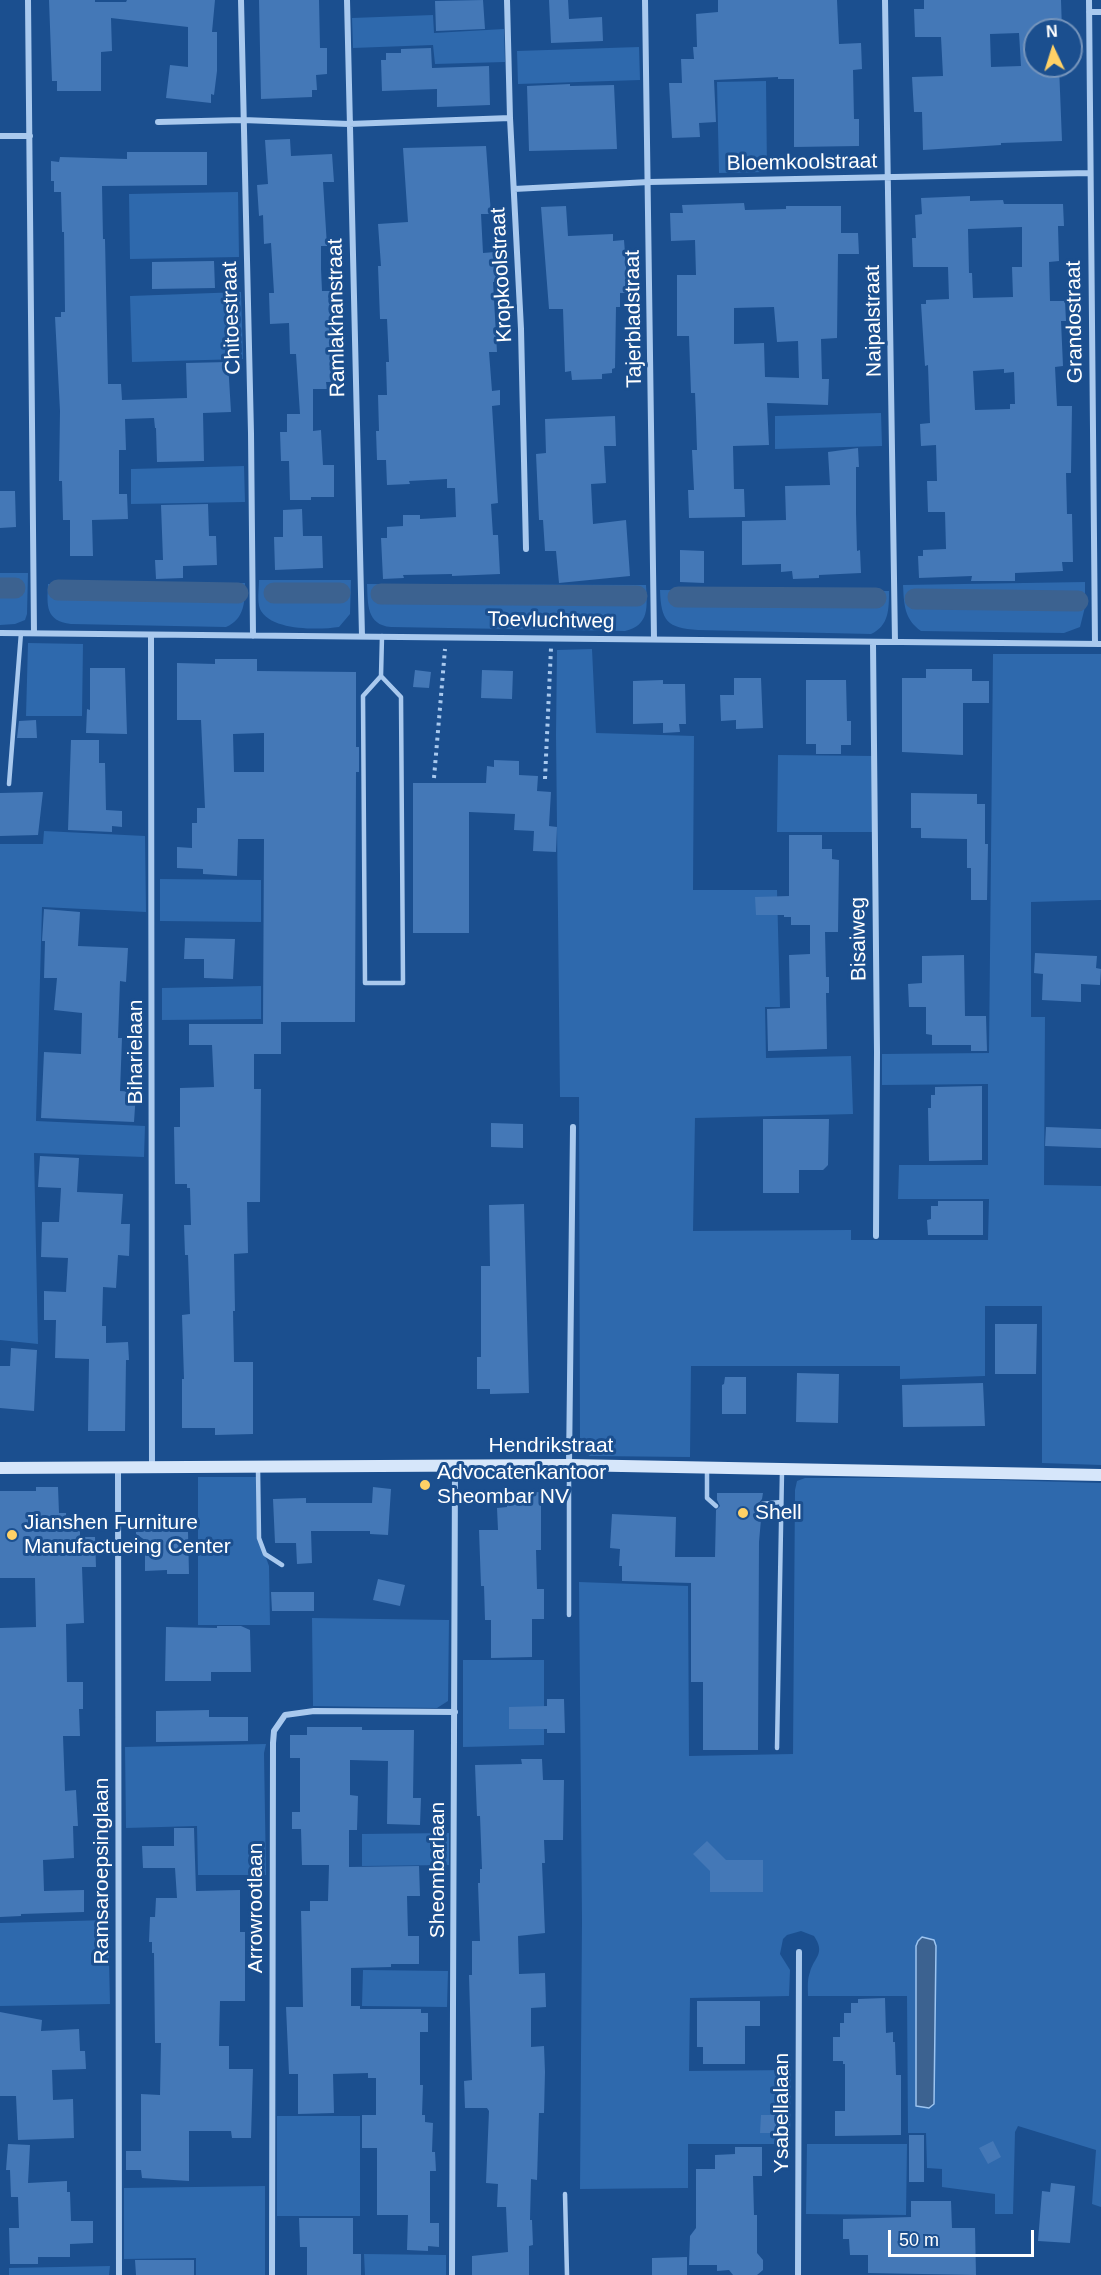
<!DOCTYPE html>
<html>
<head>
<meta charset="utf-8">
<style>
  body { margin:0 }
  #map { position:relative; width:1101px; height:2275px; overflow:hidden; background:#1b4f8f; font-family:Arial,sans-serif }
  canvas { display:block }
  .north { position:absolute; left:1023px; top:18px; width:60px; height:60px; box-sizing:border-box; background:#1b4f8f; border:2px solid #7695bc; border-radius:50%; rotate:356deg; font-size:16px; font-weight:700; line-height:24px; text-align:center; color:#fff }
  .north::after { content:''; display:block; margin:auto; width:21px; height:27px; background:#ffd166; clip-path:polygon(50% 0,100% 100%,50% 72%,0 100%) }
  .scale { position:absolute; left:888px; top:2230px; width:146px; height:27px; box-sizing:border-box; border:3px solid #fff; border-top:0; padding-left:8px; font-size:18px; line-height:21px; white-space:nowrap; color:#fff; -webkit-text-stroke:4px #1b4f8f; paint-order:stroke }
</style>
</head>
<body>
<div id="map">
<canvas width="1101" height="2275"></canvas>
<div class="north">N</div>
<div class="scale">50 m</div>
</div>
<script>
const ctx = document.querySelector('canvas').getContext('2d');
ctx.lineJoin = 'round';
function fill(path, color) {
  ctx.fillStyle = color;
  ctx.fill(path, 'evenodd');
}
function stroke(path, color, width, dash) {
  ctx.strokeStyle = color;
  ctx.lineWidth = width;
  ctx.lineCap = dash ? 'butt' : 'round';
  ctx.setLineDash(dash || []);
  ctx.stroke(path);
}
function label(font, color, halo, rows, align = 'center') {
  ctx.font = font + ' Arial,sans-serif';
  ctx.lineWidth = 6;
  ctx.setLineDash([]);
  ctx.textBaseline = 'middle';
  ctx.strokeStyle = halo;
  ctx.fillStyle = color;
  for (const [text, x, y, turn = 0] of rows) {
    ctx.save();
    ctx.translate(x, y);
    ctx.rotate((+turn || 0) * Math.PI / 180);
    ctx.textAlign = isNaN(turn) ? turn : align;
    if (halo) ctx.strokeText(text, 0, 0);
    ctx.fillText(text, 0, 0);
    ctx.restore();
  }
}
const green = new Path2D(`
  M433,15L434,33L504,29L505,62L435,64L433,45L353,48L352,18Z
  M639,47L640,80L518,84L517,51Z
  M766,81L767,172L719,173L717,82Z
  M238,192L239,257L130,259L129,194Z
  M241,292L243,359L132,362L130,296Z
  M881,413L882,446L775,449V416Z
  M244,466L245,502L131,504V469Z
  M0,573H28L27,614L25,620L15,624L0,625Z
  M259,580H351L350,614L339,627C319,630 270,631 260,609C257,601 259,589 259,580Z
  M1085,582V607L1080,627L1064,633L921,631C904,619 904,604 903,585Z
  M245,583C245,601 245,619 226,627L71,624C45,621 47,605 48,584Z
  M367,584L646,585C647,607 650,625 625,631L391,627C366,625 368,603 367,584Z
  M660,590L889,591C889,609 889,626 871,634L698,630C667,628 661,621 660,590Z
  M28,643L83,644L82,716H26Z
  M592,649L596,733L694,736L693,890H777L780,1007H765L766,1058L851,1056L853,1114L695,1118L693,1231L851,1230V1240H988L989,1199H898L899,1165H988V1084L882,1085V1054L989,1053L993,654H1101V900L1031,902V1017H1045L1044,1185L1101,1186V1465L1042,1463V1306H985V1376L900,1379V1366H691L690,1457L590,1456L580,1450L579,1097H560L556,735L557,650Z
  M778,755L875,756L874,832H777Z
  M44,831L145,836L146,912L42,907L36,1121L145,1126L144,1157L34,1153L38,1344L0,1340V844H43Z
  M160,879L261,880V922L160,921Z
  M261,986V1019L162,1020V988Z
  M198,1477H259L260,1541L269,1566L270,1625H198Z
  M805,1478H931L1101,1483V2207L1092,2204L1096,2150L1018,2126L1015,2132L1013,2214H995V2194L942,2187V2169L927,2168L926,2133H908L907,1996H808C808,1987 807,1980 810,1972C814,1957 826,1954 814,1936L801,1931L787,1935L783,1939L780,1954L790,1970L789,1996L690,1998L689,2071L791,2070L790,2144H688V2188L580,2189L582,1921L579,1582L688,1586L689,1756L793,1754L795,1490L797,1481Z
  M312,1618L449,1620L448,1701L437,1708L313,1706Z
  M463,1660H544V1745L463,1747Z
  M266,1744L264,1753L266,1875H198L197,1826L126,1828L125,1747Z
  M449,1833V1865L362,1866V1834Z
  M108,1920L110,2004L0,2006V1923Z
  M363,1970L448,1971L447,2007L362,2006Z
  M277,2116H360V2216H277Z
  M807,2144H907L906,2215L806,2214Z
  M265,2186V2275H196V2258L124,2259V2188Z
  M364,2254L446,2255V2275H365Z
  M110,2266L109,2275H9V2268Z`);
const water = new Path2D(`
  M922,1937L934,1940L936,1946L934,2104L929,2108L916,2106V1946L918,1941Z`);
const canal = new Path2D(`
  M0,588H15
  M58,590L238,593
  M274,593H340
  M381,594L637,596
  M678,597L876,598
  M915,599L1078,601`);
const building = new Path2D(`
  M49,0H95V2H126L127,0H215L212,32H217V71L214,95L211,94V103L166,98L170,65L188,67V27L111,18L112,51L101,52V91H57V81H52Z
  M259,0H319L320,48H327V74L316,75L317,90H312V97L261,99Z
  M483,0L485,29L436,31L435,1Z
  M549,0H568L569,19L602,17L603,41L551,43Z
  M718,0H837L839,44L861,43L862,69L853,70L854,119H859V146L794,147V79H778V77L714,80L716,122L699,123L700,137L672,138L669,83H682L681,59H694L693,47H697L696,14L718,12Z
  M924,0H1061L1062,30H1035V66H1059L1062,141L1001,143V145L923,150L922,112H914L912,77L943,76L941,37H915L914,9H924ZM1019,33L1021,66L991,67L990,34Z
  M431,48L432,68L489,66L490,105L437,107V89L382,91L381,60H386V53H401V49Z
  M570,84V86L614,85L617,149L529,151L527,86Z
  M290,139L291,156L332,154L334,182H323L327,246H321V269L322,291H333L335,382H326L327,389H313V431L321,430L323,465H334V497H311V500H290L289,461H281L280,432H287V414H300L296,354H290L289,323L270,324L269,293H274L271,243L264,244L263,215L259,216L257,185L268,184L265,140Z
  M486,146L491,214H481L483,253L495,252L496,282H493L497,352H489L492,391L500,390V405L492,406L498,503L491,504L493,535H498L500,574L452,576V574L403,575L404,578L383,579L381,538H387V527L403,526V515H420V519L456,517L455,488H447V479L409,481L410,484L387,485L386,460H377L376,431H379L378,395H387L386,362H389L387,319H380L378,266H381L378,224L408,222L403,148Z
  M127,152H207V185L102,186L103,239H105L108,384H121L122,400L187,398L186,363L228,362L231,412L203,413L204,461L157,462L156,428H155L154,418L125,419L126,450H119V494H127L128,519L92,520L93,556H70V520H63L62,481H59L60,411L55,317H61V312H65L64,232H62L61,192H54V181H51V161L59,162L60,157L127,159Z
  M970,196V201L1003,200L1004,204H1063L1064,226H1058L1059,261L1049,262L1050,301H1065L1066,321H1061L1063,366L1055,367L1057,406H1072L1071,473H1066L1067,514H1072L1073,562H1062L1063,571L1015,573V581H971L972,576L919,578L918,556H923V550L946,549L945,512H928L927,481H937L936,445L921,446L920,424L930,423L928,365L925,366L921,304H926V300L949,299L948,267H913L912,238H916L915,215L922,214L921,198ZM1022,227V267H1012L1013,297L973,298L972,273H969L968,229ZM1004,369V373L1014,372L1015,404H1010V409L975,410L973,371Z
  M744,203L745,210L786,209V206H841V233H858L859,254H838L837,338L821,339L822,379H829L828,405L767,403L769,445L733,446L734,489H744L745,517L689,518L688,490H694L692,450H697L696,418L695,393H691L689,336H677V275H696L695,240L671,241L670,213H683L682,205ZM774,307L777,342L798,341L799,378L765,377L764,343L734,344V308Z
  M566,206L568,236L613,234V241L624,240L628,293H620V307H616L615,368L612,369V373L602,374V379L572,380L571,371L565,372L563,309H549L541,207Z
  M214,261L215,288L152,289V262Z
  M615,416L616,446H604L606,483L591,484L593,524L626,520L630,576L559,583L556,551H545L543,520H539L536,454L546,453L545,419Z
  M858,448L859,467H856V513L857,551L860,550L861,573L819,575V578L793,579L792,571L781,572V564L742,565V521L786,520L785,486L830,485L828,452Z
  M0,491H15L16,527L0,528Z
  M208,504L209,536H216L217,565L183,566V578L156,579L155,560H163L161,505Z
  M302,509L303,536H322L323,568L275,570L274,537H283V510Z
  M680,550L704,551V583L680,582Z
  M215,659H257V671L356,672V747H359V772H356L355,1022H281V1054H254V1089H261L260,1202H247L248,1253L234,1254L235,1311H233L234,1362H253V1434L215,1435V1428H182V1379H184L182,1315L190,1314L188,1255H185L184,1225H191L190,1188H187V1184H175L174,1127H180V1088L214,1087L212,1045H189V1024H263L264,839H238L237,876L203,874V869L177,868V847L192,848V823H197V808H205L201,720H177V663L215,664ZM264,733V772H234L233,734Z
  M90,668H125L127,734L86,733L87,709L90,710Z
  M926,669H972V681H989V703H963V755L902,752V678H926Z
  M415,670L431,672L429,688L413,687Z
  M482,670L513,671L512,699L481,698Z
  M734,678H761L763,728L736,729V720L721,721L720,695H734Z
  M663,680V684H685L686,724H679L680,732L663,733V723L633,724V681Z
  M806,680H846L847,721H851V745H841V754H816V744H806Z
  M36,720L37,738H17L19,721Z
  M71,740H99V763H105L106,810L122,811V827L112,826V832L68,830Z
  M494,760L519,761V775L538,776L537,791L551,792L549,826L557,827L556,852L533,851L534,831L514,830L515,814L469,812V933H413V783H486L487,766L494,767Z
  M43,792L38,835L0,836V793Z
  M911,793L977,794V804H985V844H988L987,900H971V868H967V839L921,838V828H911Z
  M789,835H822V849H832V859L839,860L838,932H825L826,977H829V993H826L827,1049L768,1051L767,1009L790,1008L789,955L810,954V925H791V917H784V915H756L755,897L789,896Z
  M44,909L80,912L78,946L128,948L126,982L120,981L118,1038H122L120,1091L136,1092L134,1122L41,1118L44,1052L81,1054L82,1013L54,1010L57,978H44L45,941H42Z
  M185,938L235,939L233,979L204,978V959H184Z
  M1035,953L1097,956L1096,968L1101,969L1100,985L1081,984V1002L1042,1000L1043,974L1034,973Z
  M964,955L965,1016H986L987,1051H971V1045H932V1035L926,1034V1007H909L908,984L922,983V956Z
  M982,1086V1160L929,1161L928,1108H931V1095H935V1087Z
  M763,1119H829L828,1165L823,1170H799V1193H763Z
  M491,1123L523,1124V1148L491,1147Z
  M1046,1127L1101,1129V1148L1045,1146Z
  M40,1156L79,1158L77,1192L123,1194L121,1224H130L129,1256L118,1255L116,1288L103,1287L102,1326H106V1343L128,1342L129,1360H126L125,1431H88L89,1359L55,1358L56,1320H44V1291L66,1292L68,1258L41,1257L42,1222H59L61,1188L38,1187Z
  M938,1201H983V1235H928L927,1220L931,1219V1206H938Z
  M524,1204L529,1393L490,1394V1389H477V1357H481V1266H490L489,1205Z
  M995,1324H1037L1036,1374H995Z
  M11,1348L37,1350L34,1411L0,1408V1366H10Z
  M797,1373L839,1374L838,1423L796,1422Z
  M725,1377H746V1414H722V1385L724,1384Z
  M983,1383L985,1426L903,1427L902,1385Z
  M36,1487H58L59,1513H66V1521H80V1537H95L96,1567H82L84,1623L66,1624L67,1682H83V1709H79L80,1736H63L65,1791L76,1790L78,1826H73L74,1858L43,1860L44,1891L84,1890V1912L21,1914V1916L0,1917V1628L36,1627L35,1578H0V1491H36Z
  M373,1487L391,1489L388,1535L370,1534V1531H311L312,1563L297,1564L296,1543H275L273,1499L306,1498V1503H372Z
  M541,1492V1550H536L537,1589H544V1619H532V1657L491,1658V1620H485L484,1586H481L479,1530H498L497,1508L507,1507L506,1493Z
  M717,1493H763L762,1499L758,1504L762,1508L759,1542L758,1750H703V1682H691V1583L622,1581V1566H619L620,1549L610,1548L612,1514L676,1517L675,1557H715L716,1510L720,1506L717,1500Z
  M136,1517L148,1524H170V1532H188L189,1574H167V1570L145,1571V1540L136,1534Z
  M378,1579L405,1585L400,1606L373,1600Z
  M271,1592H314V1611H272Z
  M217,1626H241L250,1630L251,1672H211V1681H165L166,1627L217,1628Z
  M547,1699H564L565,1733H547V1729H509V1707L547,1706Z
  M209,1710V1717H248V1741L156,1742V1711Z
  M307,1727H362V1730H414L413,1798H421L420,1825L387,1824L388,1761L350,1760V1795L358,1796L357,1830H349V1867L419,1866L420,1896H407L408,1936H419V1964H391V1967L351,1968V2006H360V2009H421V2013H428V2032H420V2085H423L422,2115H425V2122L433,2123L432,2152H435L436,2171H430V2223H439V2247L428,2246V2251L407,2250L408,2215H377V2148H362V2115H376V2078H368V2073L333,2074L334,2113L298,2114V2074H289L286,2007H303L301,1911H310V1901H328L329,1865H302L301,1829H292V1812H300V1758H290V1735H307Z
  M521,1759H542L543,1780H564L563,1840H544L545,1863H542L545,1933L518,1936L519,1974L545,1973L546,2007L531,2008V2047L544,2046L545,2072L544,2113H539L537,2180L531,2179L530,2220H532L533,2245L529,2246V2275H472V2256L508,2252L506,2207H497L498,2184L486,2183L489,2111L487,2108H465L464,2081L472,2080L469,1975H472V1941H480L478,1883H480V1869H482L480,1816H477L475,1765L522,1764Z
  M174,1828H194L196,1891L240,1890V1932H245V2001H220L219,2046H229V2069H253L251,2138H232L231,2131H189V2181L142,2178L141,2170H126V2151H141V2094L160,2095L161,2043H155L154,1953H152V1942H149L150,1917H155L156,1898H177L175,1868H143L142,1846H174Z
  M707,1841L726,1860H763V1892H710V1871L693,1854Z
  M885,1998L886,2033L893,2032V2042H895L896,2075H901V2135L835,2136V2111H845V2064H843V2061H833V2037H840V2023H844V2013H851V2003H858V1999Z
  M697,2001H760V2026H745V2064H703V2047H697Z
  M0,2012L42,2020L41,2031L79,2029L80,2051H85L86,2069L52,2070L53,2100L73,2099L74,2138L18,2140L16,2096H0Z
  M761,2115H776V2133H760Z
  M909,2135H924V2182H909Z
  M993,2141L1001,2157L988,2164L979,2148Z
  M8,2144L30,2145L28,2183L67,2181V2192H70L71,2221H93V2243L70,2244V2257H38V2264H10L9,2228H19L18,2197H11L10,2170H6Z
  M735,2147H762V2176H753L754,2215H757V2253L763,2260V2270L757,2275H733L729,2270L717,2271V2265H689L690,2236L696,2228V2169H715V2155L735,2154Z
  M1051,2183L1075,2186L1070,2243L1038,2241L1042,2191L1050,2192Z
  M911,2201H951L952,2228H975L976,2275L868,2273V2255H850L849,2239H843V2219L911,2217Z
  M299,2218H353V2254H361V2275H307V2247H300Z
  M687,2257V2275H652V2258Z
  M135,2260H194V2275H136Z`);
const path = new Path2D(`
  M434,778L445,649
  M545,779L551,648`);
const lane = new Path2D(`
  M381,676L363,696L365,983H403L401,697L381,676L382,636
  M9,784L21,633
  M258,1469L259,1538L265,1554L282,1565
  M707,1469V1498L716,1506
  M762,1504L781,1502
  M569,1615V1465
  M777,1748L782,1471
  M565,2194L567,2275`);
const street = new Path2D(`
  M28,0L34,633
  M241,0L251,433L253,636
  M347,0L362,636
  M507,0L510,118L521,329L526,549
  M645,0L654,638
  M885,0L895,642
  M1089,0L1095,644
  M1089,12H1101
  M158,122L243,120L349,124L510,118
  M0,136H30
  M514,189L649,182L1090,173
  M0,633L1101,644
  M151,636L152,1467
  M873,643L877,1052L876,1236
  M569,1465L573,1127
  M118,1468L119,2275
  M272,2275L273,1743L274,1731L285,1715L314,1711L455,1712
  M452,2275L455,1466
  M798,2275L799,1952`);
const secondary = new Path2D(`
  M0,1468L569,1465L1101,1475`);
const markers = [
  [425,1485,6,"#ffd166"],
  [743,1513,6,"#ffd166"],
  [12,1535,6,"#ffd166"]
];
const streetNames = [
  ["Bloemkoolstraat",802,163,-1],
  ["Kropkoolstraat",502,275,-93],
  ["Chitoestraat",232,318,-92],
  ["Ramlakhanstraat",337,318,-91],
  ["Tajerbladstraat",634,319,-91],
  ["Naipalstraat",874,321,-91],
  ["Grandostraat",1075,322,-91],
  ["Toevluchtweg",551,621,1],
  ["Bisaiweg",859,939,-91],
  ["Biharielaan",136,1052,-90],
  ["Hendrikstraat",551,1446],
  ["Sheombarlaan",438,1870,-90],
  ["Ramsaroepsinglaan",102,1871,-90],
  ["Arrowrootlaan",256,1908,-90],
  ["Ysabellalaan",782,2113,-90]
];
const poiNames = [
  ["Advocatenkantoor",437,1473],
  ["Sheombar NV",437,1497],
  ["Shell",755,1513],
  ["Jianshen Furniture",24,1523],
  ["Manufactueing Center",24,1547]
];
fill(green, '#2e69ad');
fill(water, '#3c6290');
stroke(water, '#9cc4f0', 1.5);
stroke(canal, '#3c6290', 21);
fill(building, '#4478b7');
stroke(path, '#a9c9ee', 4, [3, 4.5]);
stroke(lane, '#a9c9ee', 4.5);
stroke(street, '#a9c9ee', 6);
stroke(secondary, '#d6e6fa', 12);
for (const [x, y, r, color] of markers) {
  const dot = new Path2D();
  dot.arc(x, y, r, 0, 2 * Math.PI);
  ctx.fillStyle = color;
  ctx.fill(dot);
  stroke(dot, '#1b4f8f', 2);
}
label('21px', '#fff', '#1b4f8f', streetNames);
label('21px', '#fff', '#1b4f8f', poiNames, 'left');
</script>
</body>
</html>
